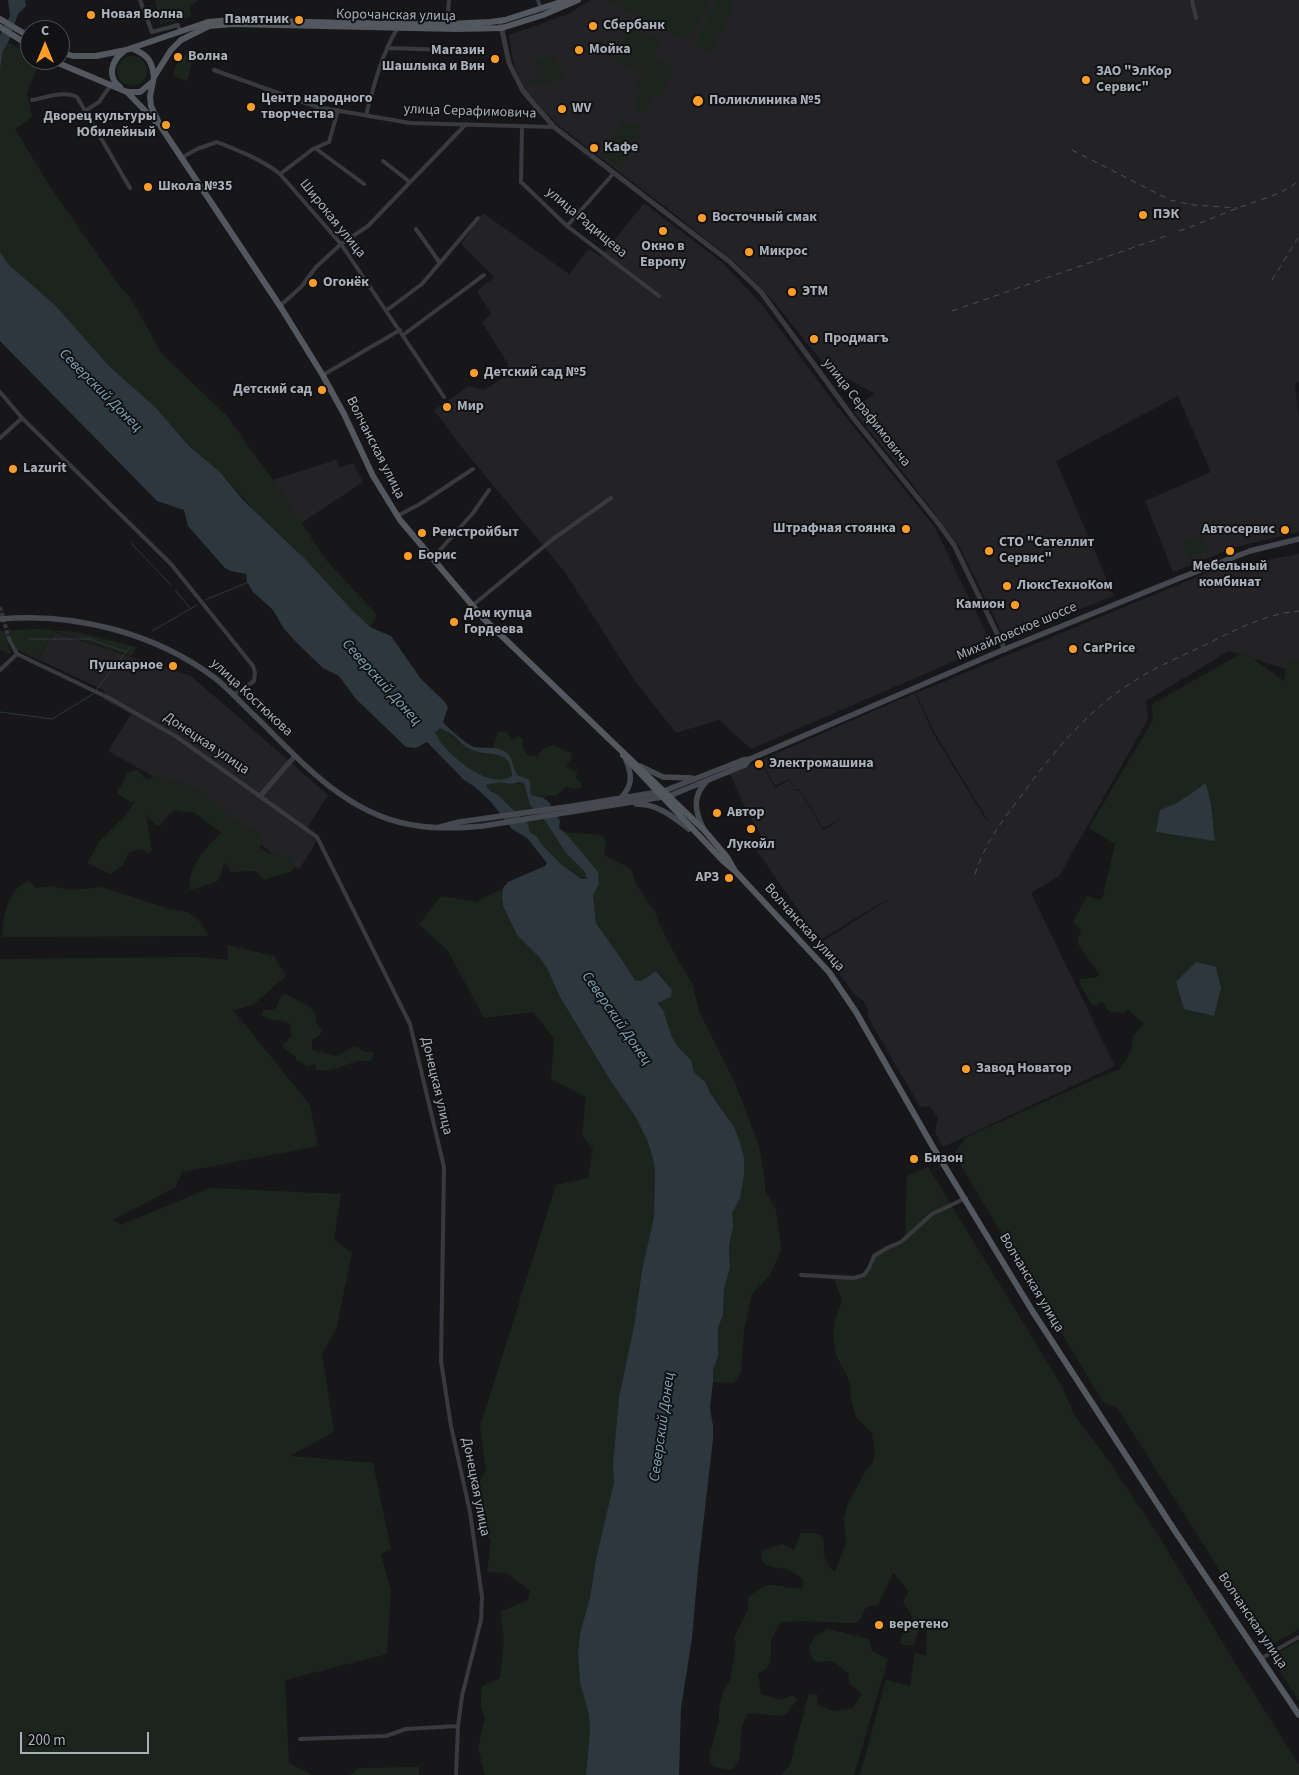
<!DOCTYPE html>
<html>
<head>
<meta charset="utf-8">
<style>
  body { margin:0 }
  #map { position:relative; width:1299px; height:1775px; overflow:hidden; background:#171719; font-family:"Source Sans 3",sans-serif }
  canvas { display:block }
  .north { position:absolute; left:20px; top:20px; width:50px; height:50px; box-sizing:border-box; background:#121214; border:1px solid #4e5156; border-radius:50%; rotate:0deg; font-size:14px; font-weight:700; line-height:20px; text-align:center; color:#a8b0ba }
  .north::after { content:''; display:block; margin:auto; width:18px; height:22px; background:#ff9d29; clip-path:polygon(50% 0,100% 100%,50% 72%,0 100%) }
  .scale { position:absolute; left:20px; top:1732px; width:129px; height:22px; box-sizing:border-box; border:2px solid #a8b0ba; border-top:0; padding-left:6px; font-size:15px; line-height:18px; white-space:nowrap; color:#a8b0ba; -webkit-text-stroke:4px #121214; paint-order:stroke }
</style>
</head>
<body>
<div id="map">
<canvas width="1299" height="1775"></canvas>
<div class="north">С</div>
<div class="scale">200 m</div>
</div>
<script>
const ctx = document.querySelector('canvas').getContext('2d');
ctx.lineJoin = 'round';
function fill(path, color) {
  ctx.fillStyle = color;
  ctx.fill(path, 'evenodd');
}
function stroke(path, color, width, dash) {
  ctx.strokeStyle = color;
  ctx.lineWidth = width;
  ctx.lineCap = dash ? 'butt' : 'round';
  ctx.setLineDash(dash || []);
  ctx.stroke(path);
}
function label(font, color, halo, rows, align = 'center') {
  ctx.font = font + ' "Source Sans 3",sans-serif';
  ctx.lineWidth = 4;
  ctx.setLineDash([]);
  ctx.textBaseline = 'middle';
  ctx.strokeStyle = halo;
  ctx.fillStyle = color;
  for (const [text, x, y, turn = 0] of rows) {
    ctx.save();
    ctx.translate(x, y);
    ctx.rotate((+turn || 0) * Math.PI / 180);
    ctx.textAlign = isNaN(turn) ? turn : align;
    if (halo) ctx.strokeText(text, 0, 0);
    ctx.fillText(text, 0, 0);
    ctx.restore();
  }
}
const built = new Path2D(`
  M591,0H1299V382L1295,383L1299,417V532L1239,546L1173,572L1145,501L1211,472L1178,396L1056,461L1114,596L1005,639L959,546L907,477L853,411L874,393L827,368L769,296L736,263L673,213L558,125L525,90L513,62L509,35L568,14Z
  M644,203L723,263L763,306L832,400L934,526L992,645L751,749L719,720L676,733L635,681L564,571L463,449L434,410L469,386L484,390L502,379L508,364L482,322L491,314L477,291L494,277L461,244L483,213L569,274L589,249L601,257Z
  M336,460L339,467L353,463L363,482L301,523L273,480Z
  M1299,554V673L1229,651L1146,701L1148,719L1059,876L1031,893L1115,1066L943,1147L935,1132L938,1118L930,1106L920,1107L868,1017V1010L863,1000L856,996L817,945L886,901L888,903L886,900L822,939L808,924L755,848L762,837L744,805L730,774L760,761L775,788L789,780L795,790L800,791L823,830L845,817L823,828L800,790L795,789L789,779L775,786L761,760L915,693L934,735L985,818L989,822L935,734L916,693L1216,569Z
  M54,632L191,676L328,795L307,828L317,837L313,848L299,869L286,864L189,788L158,779L108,751L131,714L103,699L105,691L38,659Z`);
const green = new Path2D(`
  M155,0H199L190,6L191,17L160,24Z
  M610,0H709L690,36L684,39L610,2Z
  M716,0H726L734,4L711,52L694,45Z
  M631,26L661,42L644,76L613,61Z
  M8,43L30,53V60H37L38,66L27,93L32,117L15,129L49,185L121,288L128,294L162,354L226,415L273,480L326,560L377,615L370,627L349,608L290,544L264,521L220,472L196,453L155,407L109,366L56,306L8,264L0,252V69L3,51Z
  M190,48L195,52L187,81L173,76L176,65Z
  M117 71a15 15 0 1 1 30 0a15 15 0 1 1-30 0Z
  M556,56L565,80C560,80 533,86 531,85C530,85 529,83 528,82L543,77L542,72L539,73L533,58H549Z
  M656,57L675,67L659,98L654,96L645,113L633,108L643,90L636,86L641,77L646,78Z
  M623,121L641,128L642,131L623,169H619L603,155Z
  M1201,535L1208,550L1188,559L1182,544Z
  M38,629L77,632L137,647L131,656L54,631L37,659L17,650L10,637L6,638L11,654L0,650V631Z
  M1244,652L1284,681L1287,660H1299V1629L1268,1647L1118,1409L1103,1402L954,1154L966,1137L1111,1072L1120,1069L1131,1052L1133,1035L1144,1024L1127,1009L1124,1013L1110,1012L1106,1009L1105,1004L1101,1001L1098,1005H1092L1080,984V979L1095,978L1099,974L1078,944V938L1081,934L1080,930L1073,922L1087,896L1102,900L1115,844L1089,828L1153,720L1152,704ZM1206,783L1211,804L1215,840L1157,832L1160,811L1177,803ZM1176,982L1214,1016L1184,1009Z
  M440,727C451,733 461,745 472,750C490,758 511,745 512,776C490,790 454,759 441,743C439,740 438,737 435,733Z
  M507,731L511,740L518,736L523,739L522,744L526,755L537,756L544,748L553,745L571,753L572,758L566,766L577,772L576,779L581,782L582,787L574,789L566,787L556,796L549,795L543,798L531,795L530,780L517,775C508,759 514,754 493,748L498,733Z
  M138,770L144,778L148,779L157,774L205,791L214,804L221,810L260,833L263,838L260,847L267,853L277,854L292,860L294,870C285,875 275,875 266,879L261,878L259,873L255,871L231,872L225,862L218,881L194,889H189C189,866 205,848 221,833L194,812H184L175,810L167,816L161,825H156L146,815L152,850L147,853L143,849L129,852L123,865L110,874L87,863L100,841L125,816L135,801L131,802L118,794L117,789L121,786L128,772Z
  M500,782L524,783L530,805L546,822L565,852L585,872L587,876L586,880L562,865L543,846L534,834L530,832L528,824L498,795L490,791L486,784Z
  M563,831C576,835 591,832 604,837L606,844L604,855L631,869L636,884L655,912L659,924L680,964L692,983L699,1011L736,1085L759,1146L765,1182V1191L776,1210L781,1249L770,1275L752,1294L744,1331L741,1372L734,1383L713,1382V1371L718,1356V1327L723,1316L724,1289L730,1267L729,1246L732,1232V1213L740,1199L744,1175V1158L740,1142L734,1127L702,1079L694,1072L691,1060L679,1048L672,1037L663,1011L657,1004L659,1001L671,997L672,990L658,972H654L641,981L635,980L620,957L596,923L593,895L594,868L585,858Z
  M28,881L36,888L50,886L71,890L101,887L170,909L188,912L200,922L209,936L2,937C3,916 8,890 28,881Z
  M503,888L502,896L503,906L517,935L539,957L547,968L560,997L610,1080L635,1116L647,1140L653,1158L655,1171L654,1217L642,1270L634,1326L619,1397L613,1464L614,1482L596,1559L590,1598L580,1633L578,1653L579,1671L589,1715L590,1731L586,1775H485L478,1748L485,1717L481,1708V1691L482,1686L500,1678L504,1639L500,1612L528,1600L530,1591L506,1573L487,1572L491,1540L479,1524L483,1511L475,1488L486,1471L480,1427L556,1185L588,1178L593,1148L582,1136L586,1097L551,1079L554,1038L533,1012L484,1018L448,951L419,924L441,896L476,902Z
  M227,945L274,956L286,976L253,1005L233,1010L310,1105L318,1146L182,1172L176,1187L113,1220L121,1225L210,1188L341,1194L334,1240L352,1253L336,1330L322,1353L334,1432L290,1456L373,1463L391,1549L381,1554L391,1591L387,1654L285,1680L289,1763L312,1775H0V959L197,957L228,960Z
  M284,994C291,996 311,1006 314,1012C318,1021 313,1021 322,1030L320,1035L312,1040V1050L337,1056L355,1046L364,1052H374L371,1061C366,1061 360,1060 355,1062C340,1066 333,1072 316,1070L315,1064L306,1067L302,1062L297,1061L295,1056L283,1047L284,1043L292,1037L289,1023C280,1020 269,1021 262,1015L263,1010H273L277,1006L280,997Z
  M928,1167L1063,1388L1074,1415L1108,1460L1157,1533L1235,1663L1299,1765V1775H860L886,1680L910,1686L915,1653L926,1656L927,1624L921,1623L913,1646L900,1644L905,1623L913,1618L903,1602L909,1591L893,1573L878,1605L866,1607L861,1618L856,1623C831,1623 807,1620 782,1622L776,1629L771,1641V1661L768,1667L758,1674L761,1694L781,1700L793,1695L797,1700C793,1705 789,1712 784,1715C780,1717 755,1713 748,1713C746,1717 744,1720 743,1724C738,1739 745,1759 732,1770L714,1767L710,1763L709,1757L719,1720V1708L723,1692L730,1681L736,1644L734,1638L748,1610V1598C773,1573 780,1593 803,1587L804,1581C800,1577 794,1572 788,1570C777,1566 755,1569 763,1550L782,1544L794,1550L801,1533C837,1531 817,1547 827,1563C828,1566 832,1569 835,1572L846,1543L844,1519L847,1506L865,1472L873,1462L875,1451L872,1433L856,1417L851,1399L850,1382L836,1355L833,1332L835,1320L842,1301L834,1278H839L864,1275L874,1256L901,1242L905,1237L907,1176Z
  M828,1629L869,1639L872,1651L888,1659L854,1775H781L790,1765L809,1693L818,1695L817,1704L833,1711L853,1708L862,1694L849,1683V1674L833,1661L818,1662L813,1660L809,1647L815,1636Z
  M1299,1641V1701L1271,1657Z
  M419,1767V1775H350L359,1768Z`);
const water = new Path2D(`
  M8,0H25L26,6L18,14L8,43L3,51L0,69V35L10,16Z
  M0,252L8,264L56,306L109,366L155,407L191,448L220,472L243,500L305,559L350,608L370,627L391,636L421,679L444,701L448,707L443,722C445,726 469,746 474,747C484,749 499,745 508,754C513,759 513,769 517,775L530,780L531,795L543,798L549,802L560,821L559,828L567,835L598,872L599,884L593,895L596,923L620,957L635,980L641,981L656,971L672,990L671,997L657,1003L663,1010L672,1037L679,1048L691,1060L694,1072L705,1082L711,1094L734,1127L740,1142L744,1158V1175L740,1199L732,1213L733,1227L729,1246L730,1267L724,1289L723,1316L718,1327V1356L713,1371V1382L710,1408L713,1426V1439L698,1569L692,1638L681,1708L679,1775H586L590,1731L589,1715L580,1682L578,1653L580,1633L590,1598L596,1559L614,1482L613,1464L619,1397L634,1326L642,1270L654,1217L655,1171L653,1158L647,1140L635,1116L610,1080L560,997L547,968L539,957L517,935L503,906L502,896L503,888L508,882L545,866L547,863L527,838L512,829L491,802L475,787L464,780L429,744L427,742L416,748L406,747L356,699L339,676L323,668L298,644L284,629L273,610L253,592L247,582L246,574L231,571L225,568L188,526L184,510L157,501L0,341ZM440,728C446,731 451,733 456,738C460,741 463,746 468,748C486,759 511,745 512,776C490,790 454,759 441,743C439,740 438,736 435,733ZM500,782L511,784L519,782L524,783L530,805L546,822L565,852L585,872L587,879H582L562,865L543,846L536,836L530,832L528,824L498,795L490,791L486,785Z
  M1206,783L1211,804L1215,841L1156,832L1160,810L1177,803Z
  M1196,962L1216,967L1221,988L1214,1016L1184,1009L1176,982Z`);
const stream = new Path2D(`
  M131,543L171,585
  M176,591L190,608
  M205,600L249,582
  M152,631L197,605
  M29,639H90L126,652
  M96,690L129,648
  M0,712L52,719L93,694`);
const minorTunnel = new Path2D(`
  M0,607L9,639`);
const minor = new Path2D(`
  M140,0L152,32L178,25L180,32
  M538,0L541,9
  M1192,0L1196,18
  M447,25L449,0
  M387,48L481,51
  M214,70L317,107L410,123L554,127
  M32,100C45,98 65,90 77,97L130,188
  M85,111L99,102L110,86
  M366,115C374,85 381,56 397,29
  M522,126L521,182L567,226L659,296
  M315,148L364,184
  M181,158L197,149L217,142C239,151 261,159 280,174L341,244L444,397
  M383,161L410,182
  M280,174L313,149L329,142L338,110
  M567,226L613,174
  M416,229L440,263
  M280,306L301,287L316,267L341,244L368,226L466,124
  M387,310L422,284L478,218
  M403,335L484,275
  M323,375L400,330
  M0,392L22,418
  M0,438L22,418L171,564L253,666L255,673L254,681L233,695
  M397,516L420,504L473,469
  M432,559L473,513L489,490
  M473,605L553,539L611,498
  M9,639L17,654L111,699L177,737L317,837L410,1024L444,1167L441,1361L451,1426L470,1512L482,1597L481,1620L462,1696L458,1726L456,1775
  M0,670L17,654
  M801,1275L854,1278L864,1275L869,1268L874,1256L887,1248L901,1242L932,1214L966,1198
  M1262,1658L1299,1637
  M300,1739L386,1736L406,1729L458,1726`);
const tertiary = new Path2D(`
  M500,21L509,63L523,91L554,127L730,262L761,292L854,419L939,524L954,545L1005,650
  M261,795L295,756`);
const secondary = new Path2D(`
  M0,619C74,612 155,633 215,678C229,689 242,704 256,717C303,763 349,818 419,826C440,829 462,828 483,826L669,796L745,765L750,759
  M640,766L663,777L692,778
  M621,798C633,785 632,775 626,760
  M636,804C658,804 672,816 689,829
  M440,827L459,822L573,806L664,791L743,760L750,759L998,652L1180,578L1250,551L1299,539
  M703,828C695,811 692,797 706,782`);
const primary = new Path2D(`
  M578,0L543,15L502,28L457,29L233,24L209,26L181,40L171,50L154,77L150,96L151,106L161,127L280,306L322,374L344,414L373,476L400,520L483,618L704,830L727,857L735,871
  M0,19L30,37
  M0,27L30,46
  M133,49C148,55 152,61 154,77
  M60,52L73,56H96L126,50L208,22L231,20L348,23L448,24L490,22L505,20L567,0
  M51,60L127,92H140L151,83
  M120,87C107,77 111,61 123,52
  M127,92L157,123
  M623,755L723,861L735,871L829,972L856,1012L933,1147L1033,1312L1175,1531L1299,1715`);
const rail = new Path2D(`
  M1072,150L1170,200L1193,205L1238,208
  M1179,231C1200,224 1218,215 1238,208C1259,200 1281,195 1299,181
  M1272,280L1299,236
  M952,311L1169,235
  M975,874C986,841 1001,823 1021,796C1054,751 1090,707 1139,678C1160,665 1184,655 1207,644C1237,629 1265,614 1299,611`);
const markers = [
  [91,15,5,"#ff9d29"],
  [299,20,5,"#ff9d29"],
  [593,26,5,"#ff9d29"],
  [579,50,5,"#ff9d29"],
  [178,57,5,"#ff9d29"],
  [495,59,5,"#ff9d29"],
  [1086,80,5,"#ff9d29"],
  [698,101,6,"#ff9d29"],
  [251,107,5,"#ff9d29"],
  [562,109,5,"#ff9d29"],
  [166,125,5,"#ff9d29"],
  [594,148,5,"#ff9d29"],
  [148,187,5,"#ff9d29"],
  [1143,215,5,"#ff9d29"],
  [702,218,5,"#ff9d29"],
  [663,231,5,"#ff9d29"],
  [749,252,5,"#ff9d29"],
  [313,283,5,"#ff9d29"],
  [792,292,5,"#ff9d29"],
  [814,339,5,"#ff9d29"],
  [474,373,5,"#ff9d29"],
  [322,390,5,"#ff9d29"],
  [447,407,5,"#ff9d29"],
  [13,469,5,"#ff9d29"],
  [906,529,5,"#ff9d29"],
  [1285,530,5,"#ff9d29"],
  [422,533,5,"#ff9d29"],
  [989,551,5,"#ff9d29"],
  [1230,551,5,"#ff9d29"],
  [408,556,5,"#ff9d29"],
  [1007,586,5,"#ff9d29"],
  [1015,605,5,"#ff9d29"],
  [454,622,5,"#ff9d29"],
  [1073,649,5,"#ff9d29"],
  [173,666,5,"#ff9d29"],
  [759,764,5,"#ff9d29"],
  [717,813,5,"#ff9d29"],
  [751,829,5,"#ff9d29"],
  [729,878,5,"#ff9d29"],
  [966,1069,5,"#ff9d29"],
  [914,1159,5,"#ff9d29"],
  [879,1625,5,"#ff9d29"]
];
const poiNames = [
  ["Новая Волна",101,15],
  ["Памятник",289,20,"right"],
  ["Сбербанк",603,26],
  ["Мойка",589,50],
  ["Магазин",485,51,"right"],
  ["Шашлыка и Вин",485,67,"right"],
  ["Волна",188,57],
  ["ЗАО \"ЭлКор",1096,72],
  ["Сервис\"",1096,88],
  ["Центр народного",261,99],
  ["творчества",261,115],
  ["Поликлиника №5",709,101],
  ["WV",572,109],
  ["Дворец культуры",156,117,"right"],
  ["Юбилейный",156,133,"right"],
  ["Кафе",604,148],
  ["Школа №35",158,187],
  ["ПЭК",1153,215],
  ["Восточный смак",712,218],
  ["Окно в",663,247,"center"],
  ["Европу",663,263,"center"],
  ["Микрос",759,252],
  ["Огонёк",323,283],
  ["ЭТМ",802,292],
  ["Продмагъ",824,339],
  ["Детский сад №5",484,373],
  ["Детский сад",312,390,"right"],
  ["Мир",457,407],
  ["Lazurit",23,469],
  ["Штрафная стоянка",896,529,"right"],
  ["Автосервис",1275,530,"right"],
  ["Ремстройбыт",432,533],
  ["СТО \"Сателлит",999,543],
  ["Сервис\"",999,559],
  ["Борис",418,556],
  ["Мебельный",1230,567,"center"],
  ["комбинат",1230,583,"center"],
  ["ЛюксТехноКом",1017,586],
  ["Камион",1005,605,"right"],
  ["Дом купца",464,614],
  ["Гордеева",464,630],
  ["CarPrice",1083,649],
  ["Пушкарное",163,666,"right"],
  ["Электромашина",769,764],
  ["Автор",727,813],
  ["Лукойл",751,845,"center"],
  ["АРЗ",719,878,"right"],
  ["Завод Новатор",976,1069],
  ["Бизон",924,1159],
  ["веретено",889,1625]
];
const streetNames = [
  ["Корочанская улица",396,16,1],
  ["улица Серафимовича",470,112,2],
  ["Широкая улица",332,219,51],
  ["улица Радищева",586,223,40],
  ["улица Серафимовича",866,413,52],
  ["Волчанская улица",375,448,63],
  ["Михайловское шоссе",1017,632,-23],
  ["улица Костюкова",251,698,43],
  ["Донецкая улица",206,744,34],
  ["Волчанская улица",804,928,48],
  ["Донецкая улица",436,1086,77],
  ["Волчанская улица",1031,1283,59],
  ["Донецкая улица",475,1487,79],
  ["Волчанская улица",1252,1621,56]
];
const waterNames = [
  ["Северский Донец",100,391,45],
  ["Северский Донец",381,683,48],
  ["Северский Донец",616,1019,55],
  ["Северский Донец",663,1427,-82]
];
fill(built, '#232326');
fill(green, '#1c251d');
fill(water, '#2c383e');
stroke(stream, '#2c383e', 1);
stroke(minorTunnel, '#343639', 4, [4, 2]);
stroke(minor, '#383a3f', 4);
stroke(tertiary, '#383a3f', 5);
stroke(secondary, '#45494f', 5.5);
stroke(primary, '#53575e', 6);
stroke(rail, '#4a4e54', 1, [6, 5]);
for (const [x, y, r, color] of markers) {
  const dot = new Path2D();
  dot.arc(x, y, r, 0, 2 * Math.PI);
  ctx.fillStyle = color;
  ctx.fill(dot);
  stroke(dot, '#121214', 2);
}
label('bold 14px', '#a8b0ba', '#121214', poiNames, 'left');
label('14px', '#a8b0ba', '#121214', streetNames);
label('italic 15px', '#7da3b7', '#121214', waterNames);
</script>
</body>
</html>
